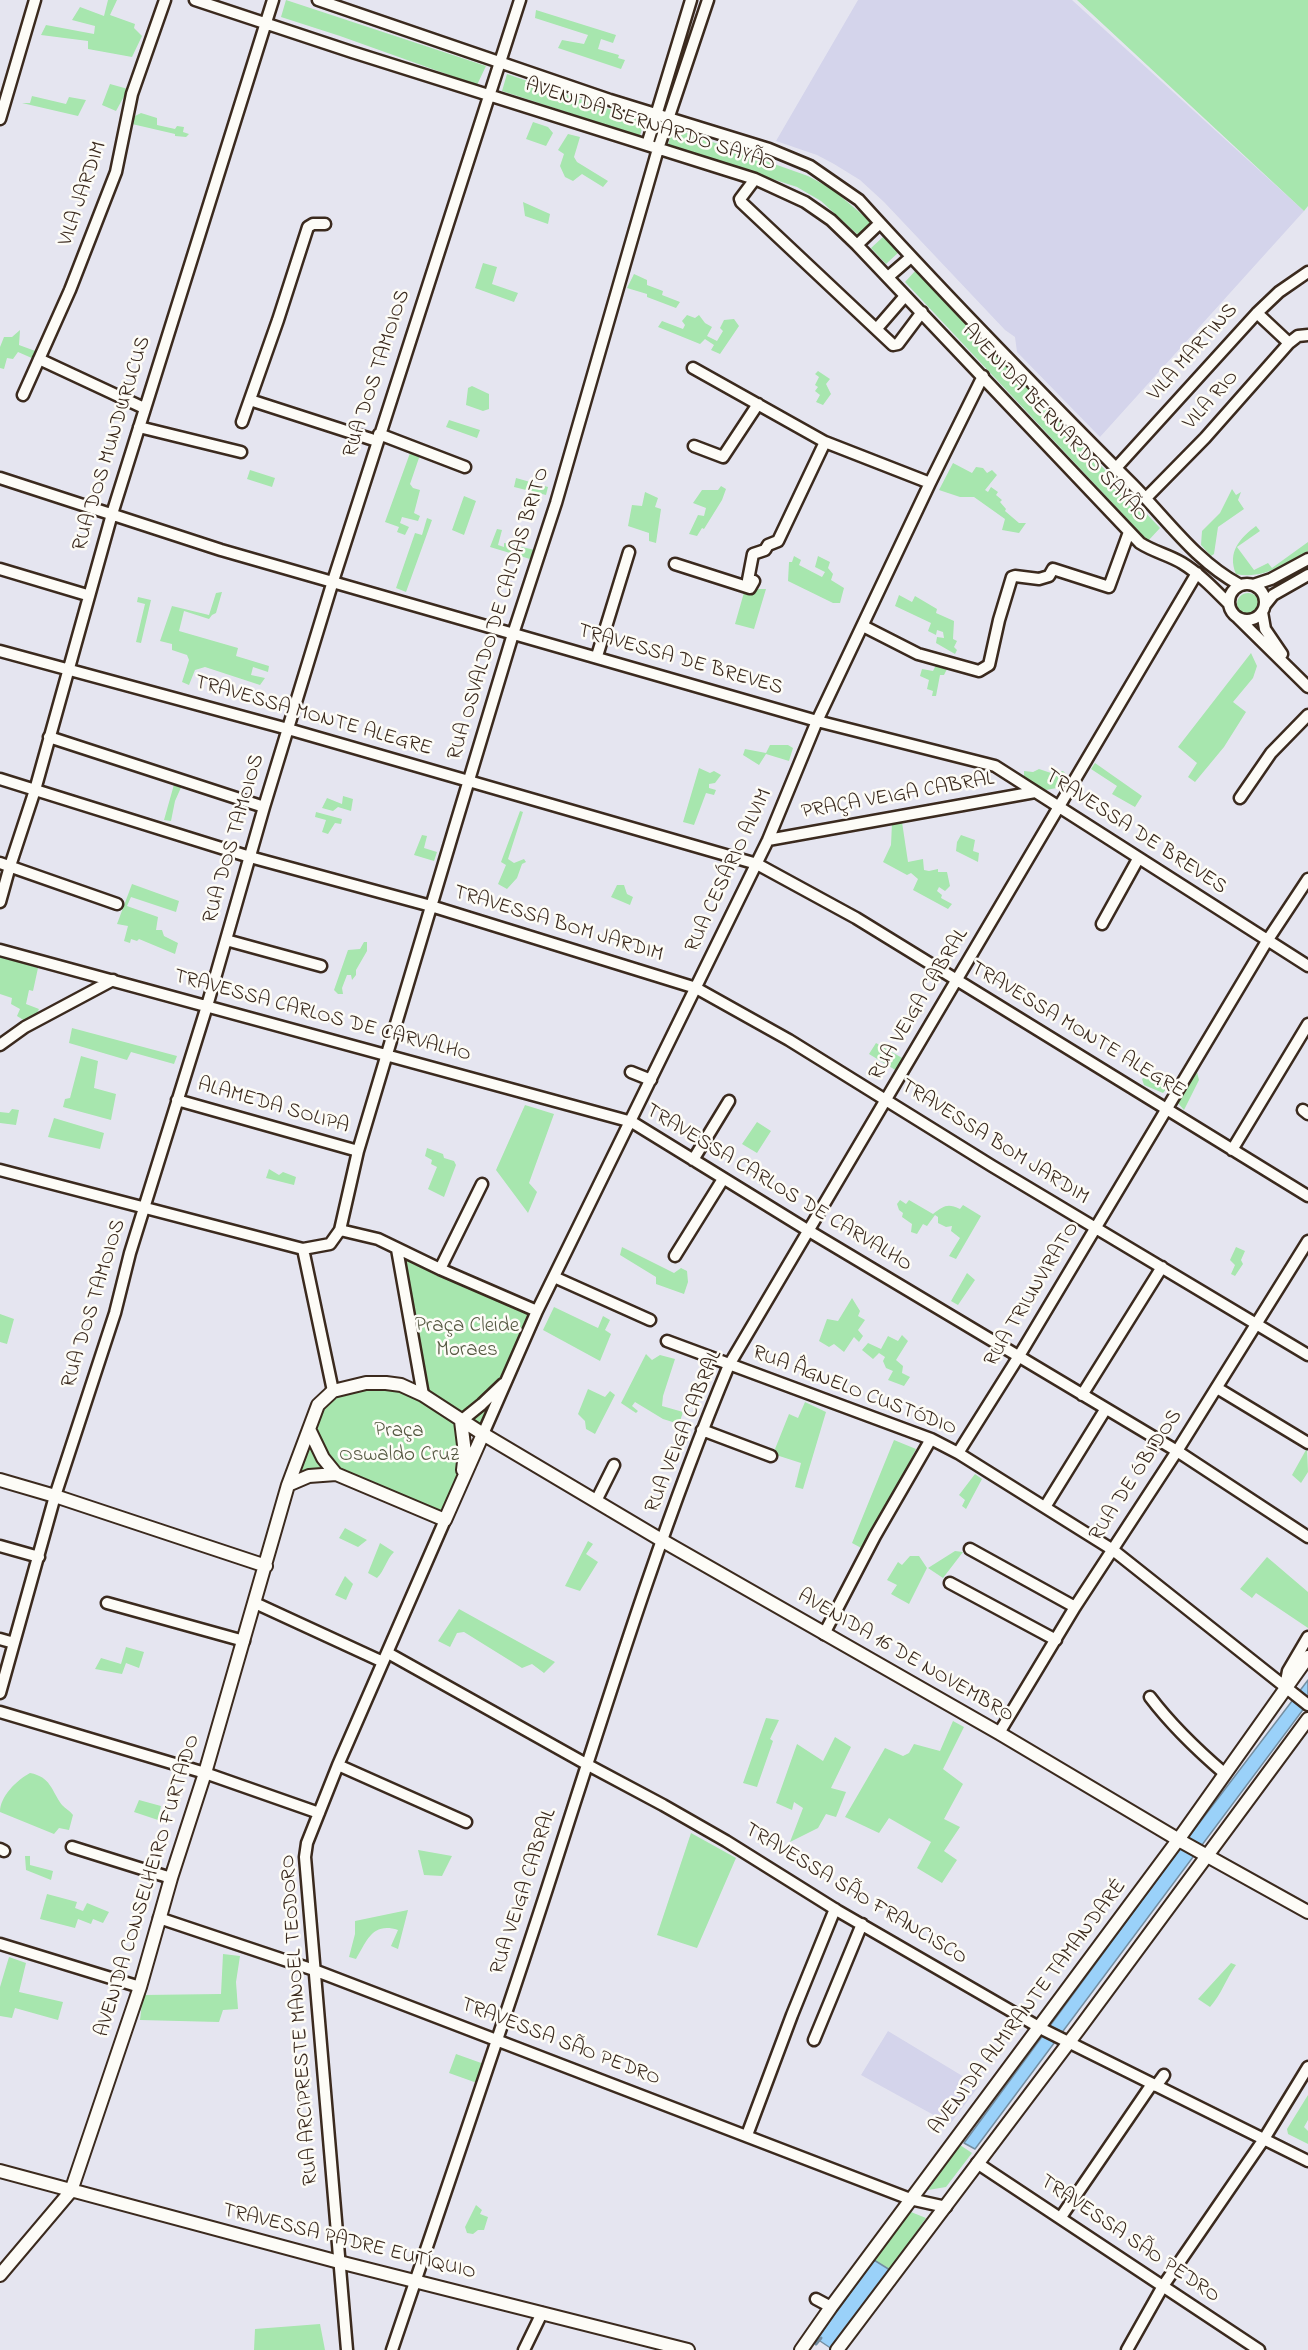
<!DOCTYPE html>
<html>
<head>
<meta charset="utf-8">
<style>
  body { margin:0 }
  canvas { display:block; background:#e5e5f0 }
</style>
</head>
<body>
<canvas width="1308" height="2350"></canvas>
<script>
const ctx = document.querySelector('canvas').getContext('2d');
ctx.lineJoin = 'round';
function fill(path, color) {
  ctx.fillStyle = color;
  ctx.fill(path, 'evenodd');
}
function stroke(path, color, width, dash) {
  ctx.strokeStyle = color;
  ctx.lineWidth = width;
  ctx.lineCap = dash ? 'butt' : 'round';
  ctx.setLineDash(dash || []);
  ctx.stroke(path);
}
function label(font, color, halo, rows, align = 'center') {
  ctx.font = font + ' "Indie Flower",sans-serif';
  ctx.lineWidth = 5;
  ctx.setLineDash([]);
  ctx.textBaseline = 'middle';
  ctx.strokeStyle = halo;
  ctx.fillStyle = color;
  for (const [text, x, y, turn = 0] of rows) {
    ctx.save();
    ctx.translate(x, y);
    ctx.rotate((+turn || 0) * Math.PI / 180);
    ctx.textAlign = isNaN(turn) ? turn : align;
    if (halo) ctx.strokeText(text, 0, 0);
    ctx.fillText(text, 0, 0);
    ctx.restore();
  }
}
const built = new Path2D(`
  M858,0H1072L1304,211L1100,437L1017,352L1015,337L1005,330L884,202L860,180L834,164L817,155L776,141Z
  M888,2031L979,2086L950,2124L861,2075Z`);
const green = new Path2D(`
  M108,0H117L110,15L135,24L134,28L142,36L132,57L88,49V41L41,35L46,25L94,34L95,26L72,20L80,7L104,16Z
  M286,0L486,66L477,85L340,36L281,17Z
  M1077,0H1308V206L1304,211Z
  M536,10L616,35L613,43L601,39L598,49L619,55L618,58L625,60L621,69L558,48L562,40L584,44L588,35L535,18Z
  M507,74L644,121L640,136L502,91Z
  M110,84L128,89L116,111L102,105Z
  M32,96L66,104L69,97L86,100L78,116L22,103H30Z
  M141,113L157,118V125L175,129L177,126L184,127L183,132L189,134L186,137L175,136V134L132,124L135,116Z
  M533,122L548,127L553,133L546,146L526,139Z
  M673,128L808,176L832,189L871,222L858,235L821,201L797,187L668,145Z
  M568,134L580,137L574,157L577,162L608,181L603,187L582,174L573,181L565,177L560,166L564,154L558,150Z
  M523,202L550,214L548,224L525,216Z
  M883,237L899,252L886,264L871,248Z
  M483,263L497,267L492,284L518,293L514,302L475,288Z
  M916,270L1160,528L1148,541L905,282Z
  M634,274L647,280V285L663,291L662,295L680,302L676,308L647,297V294L627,288Z
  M687,315L695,318L699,315L705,323L712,327L707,336L717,341L723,331L720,328L724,320L734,319L739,326L720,354L711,350L714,345L705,339L700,344L658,327L662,321L683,329L685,325L682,321Z
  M20,330L19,345L38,352L34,359L18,352L13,359L7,358L4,369L0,368V347L4,337H12Z
  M818,371L830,379L826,384L831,394L823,405L816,402L820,395L815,391L818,387L815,385L819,377L815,374Z
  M472,386L489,394V409L483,411L466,405L468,388Z
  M449,420L480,430L477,438L446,427Z
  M410,453L420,455L410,484L413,488L420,490L414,513L420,516L418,521L402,517L400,523L409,527L405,535L397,532L399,527L385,522Z
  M953,463L972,473L976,467L983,468L987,473L992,470L997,475L985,490L988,492L991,487L998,492L996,495L1002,500L1000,502L1006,509L1005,511L1019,523H1026L1019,533L1002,530L1005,519L974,497H960L939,490Z
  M250,470L275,478L272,487L247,479Z
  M516,478L548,487L546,495L514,487Z
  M721,486L726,489L722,500L704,529L702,528L697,536L689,534L698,515L704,516L706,508L693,503L702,490H718Z
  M1232,489L1236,495L1241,492L1238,500L1244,509L1218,527L1214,554L1211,556L1201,545L1202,531L1220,513Z
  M645,492L658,498L655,507L661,509L656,543L649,541V533L628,526L632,505L642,506Z
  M464,496L476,501L464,535L452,530Z
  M427,518L432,520L406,592L396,588L415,533L422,535Z
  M1256,526L1260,531L1237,547L1254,570L1268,563L1272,568L1308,542V551C1286,563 1263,580 1236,574C1227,552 1240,538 1256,526Z
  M497,529L502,530L498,545L504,547V543L535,550L530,559L490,547Z
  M794,556L801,560L799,565L822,577L825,572L815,567L818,556L830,562L828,568L833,574L831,580L844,588L840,603H833L788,581L789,562H792Z
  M745,589H766L754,629L735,624Z
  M222,592L216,613L212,615L209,619L184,611L179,631L238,648L236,656L269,666L268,672L253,667L251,675L265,678L260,685L205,667L195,670L189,685L182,682L189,660L187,655L172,650V644L160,641L172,606L209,615L216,593Z
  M1237 604a11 11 0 1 1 22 0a11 11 0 1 1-22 0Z
  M899,595L912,602L915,596L937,609L936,613L954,621L953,639L957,641L954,647L957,650L955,654L936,643L937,637L944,638L943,632L937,630L936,635L928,631L931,623L895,606Z
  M138,597L151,600L141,643L136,642L145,604L137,602Z
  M1251,653L1257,666L1253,678L1233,702L1246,712L1224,747L1195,782L1188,777L1197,763L1178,747Z
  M937,663L948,667L944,675H940L936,696H932L933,691L927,689L929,680L920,676L922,669L933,671Z
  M770,745H788L793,748L789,761L766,754L759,765L743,755L745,749L766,753Z
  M1095,763L1142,796L1135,807L1112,794L1117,786L1091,769Z
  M699,768L710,773L714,771L721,775L715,783L709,784V788L716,790L714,795L706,793L694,825L683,822Z
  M1039,769L1051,773L1063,771L1069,777L1062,787L1046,790L1024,780V771L1033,772Z
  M175,781L183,783L175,801L171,821L164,820Z
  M343,796L353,799L351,811L338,807L333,811L322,808L327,798L342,804Z
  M520,811L523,812L508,859L514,863L524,859L526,862L522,864L517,878L507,889L498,884L506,865L501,862Z
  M316,812L342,819L341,824L335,823L328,834L322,832L326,820L315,817Z
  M902,822L908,862L923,859L924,870L929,871L938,869V872H947L950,886L945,891L939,887L937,891L942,895L941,898L952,904L948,909L913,890L918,879L911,873L907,875L883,862L891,845L892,823Z
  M422,835L427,836L424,848L437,852L434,861L414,855Z
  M961,835L975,840L973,851L979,853L978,862L956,851L957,842Z
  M132,884L179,901L176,912L131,897L127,906L158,917L156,930H162L164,936L178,943L175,954L139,939L137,941L131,939L130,943L124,941L128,926L117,924Z
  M617,885H624L627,894L633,897L630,905L611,897Z
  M364,942H367V951L356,970V975L352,980L351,975H347L342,988L343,994H338L334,990L348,950L360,949Z
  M0,956L38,968L33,991L29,990L26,1004L39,1009L36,1015L25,1021L17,1016L20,1009L11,1004L12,998L0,994Z
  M72,1028L177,1056L174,1064L131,1052L127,1060L69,1043Z
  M876,1043L904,1059L897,1071L869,1054Z
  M81,1056L98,1061L94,1088L116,1094L111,1120L63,1107L65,1099L70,1098Z
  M1196,1068L1199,1080L1184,1110L1177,1102C1183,1090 1192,1081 1196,1068Z
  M1151,1070L1162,1077L1164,1083L1168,1087L1163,1093L1144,1085L1142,1079Z
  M525,1105L554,1114L529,1183L537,1192L528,1213L496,1170Z
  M12,1109L19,1110L16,1125L0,1123V1112L9,1113Z
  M54,1118L104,1133L100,1149L48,1137Z
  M757,1122L771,1131L757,1153L742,1144Z
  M427,1148L443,1154L444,1158L454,1161L456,1165L444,1197L428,1189L437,1167L431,1164L432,1160L425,1156Z
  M269,1169L279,1175L283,1172L296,1177L294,1185L266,1178Z
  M900,1200L906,1204L909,1200L933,1214C944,1206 947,1203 960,1209L963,1205L981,1216L956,1259L949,1256L960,1238L951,1231L952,1226L946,1227L938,1223V1217L935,1215L927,1226L923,1224L917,1234L911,1232L912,1224L902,1217L903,1213L899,1210L897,1204Z
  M622,1247L674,1273L681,1268L687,1271L688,1282L684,1294L656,1284V1277L620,1255Z
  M1236,1247L1245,1251L1241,1260L1243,1264L1235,1276L1231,1274L1235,1265L1230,1260Z
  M397,1249L537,1311L484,1433L423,1395Z
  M967,1273L975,1280L958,1305L951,1301Z
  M852,1298L860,1311L858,1316L865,1320L858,1330L863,1336L859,1342L854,1337L844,1352L834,1344L829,1347L819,1341L827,1319L838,1321Z
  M554,1307L598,1328L603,1316L610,1320L605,1330L611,1334L600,1361L543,1330Z
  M0,1314L14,1319L7,1344L0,1342Z
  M902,1335L908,1341L896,1360L903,1366L902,1373L910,1377L904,1386L888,1380L893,1371L886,1368L883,1361L885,1357L879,1353L873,1359L862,1350L868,1343L881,1349L888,1336L898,1341Z
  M646,1354L652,1360L660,1355L675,1359L663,1396L662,1406L683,1412L679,1424L663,1419L635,1402L632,1406L638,1411L636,1413L621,1403Z
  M385,1387L421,1400L457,1422L460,1468L440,1518L337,1473L294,1481C302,1460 315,1407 334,1396C346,1389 371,1388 385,1387Z
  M588,1389L605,1397L610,1391L615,1395L595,1434L586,1429L585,1421L578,1414Z
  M805,1402L826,1412L803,1489L795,1487L801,1463L773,1454L789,1414L798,1418Z
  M894,1440L916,1449L865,1550L852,1543Z
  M1307,1448L1308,1472L1301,1483L1292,1475Z
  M975,1474L982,1479L966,1509L962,1506L965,1500L959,1495Z
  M345,1528L367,1540L358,1547L339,1538Z
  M588,1541L593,1544L586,1554L598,1562L580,1591L565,1586Z
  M380,1543L394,1552C386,1560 385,1570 377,1578L368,1573Z
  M955,1551L963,1552L943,1578L928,1568Z
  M910,1556H919L927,1568L909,1604L891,1594L897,1585L887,1580L898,1562L902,1565Z
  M1267,1557L1308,1592V1628L1256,1593L1252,1598L1240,1589Z
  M345,1576L353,1584L346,1600L335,1595Z
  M459,1609L555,1662L544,1673L532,1664L522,1668L464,1632L457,1633L450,1647L438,1641Z
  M126,1647L144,1652L139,1668L126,1663L122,1674L95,1669L101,1658L121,1664Z
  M766,1718L779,1720L770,1739L773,1741L757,1787L743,1783Z
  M953,1721L964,1727L943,1769L963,1784L944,1819L960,1827L944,1851L957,1860L942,1883L917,1868L931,1842L889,1818L879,1833L845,1817L885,1748L903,1756L909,1753L914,1744L940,1751Z
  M835,1737L851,1747L831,1788L846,1792L836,1817L826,1814L818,1828L790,1842L803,1808L794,1802L792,1810L776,1803L797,1744L823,1761Z
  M30,1773C51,1777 51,1790 62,1805C66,1809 70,1811 73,1815L69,1830L59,1828L54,1834L0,1812C0,1796 17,1780 30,1773Z
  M139,1800L161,1806L158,1820L134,1812Z
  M691,1833L736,1858L697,1948L657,1935Z
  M418,1850L452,1856L442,1876L424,1875Z
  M25,1856H30V1865L53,1871L51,1880L26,1870Z
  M47,1894L77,1902L75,1908L83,1911L87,1903L109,1912L103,1923L93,1919L91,1924L78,1919L75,1928L40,1919Z
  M408,1910L398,1949L391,1946L398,1930C372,1922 367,1941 356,1959L349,1957L355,1934V1921Z
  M223,1954L240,1956L236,1982L238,2009L223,2010L219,2022L140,2020L143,1995L221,1994Z
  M9,1957L26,1963L19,1992L63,2002L58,2020L15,2008L12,2018L0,2016V1987Z
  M1231,1963L1236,1965C1226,1979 1221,1995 1210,2007L1198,1999Z
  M456,2054L484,2064L477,2083L449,2073Z
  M1308,2095V2120L1304,2127L1308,2131V2144L1288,2134L1287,2129Z
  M960,2145L972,2153L946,2187L928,2190Z
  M476,2205L482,2210L480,2214L488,2217L484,2230H478L473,2234L467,2233L465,2227Z
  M911,2212L926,2218L890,2270L874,2260Z
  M320,2324L325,2350H254L255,2329Z`);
const water = new Path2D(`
  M1308,1680V1703L975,2149L964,2143L1184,1843Z
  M874,2260L890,2270L832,2349L817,2339Z`);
const stream = new Path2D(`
  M816,2344L821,2338`);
const minor = new Path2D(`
  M195,0L352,52L755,179L805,202L831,220L857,245L1140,543C1154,552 1169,555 1182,563C1200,574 1214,589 1229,604
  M318,0L610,100L769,149L810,166L859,200C947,297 1038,390 1131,483C1166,518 1195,561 1240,585
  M0,119L35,0
  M647,145L691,0
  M755,179L740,199L741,202L893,345L898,344L922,312
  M857,245L880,223
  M888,277L911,257
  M1257,313L1289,343
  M879,326L905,296
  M39,359L144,408
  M693,368L825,442L930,483
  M23,395L70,290L116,172L132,94L165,0
  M250,400L377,441
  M242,422L278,320L308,227L313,224H325
  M139,427L241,452
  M379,434L465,467
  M694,446L723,457L758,404
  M1116,468L1257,313L1279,292L1308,272
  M0,478L221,550L817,721L995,766L1308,966
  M1146,498L1205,438L1289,343L1298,336L1308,335
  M675,564L750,588L754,581L748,580L753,554L765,550L768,545L778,541L825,442
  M0,569L87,595
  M1229 602a18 18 0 1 1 36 0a18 18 0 1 1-36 0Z
  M1253,585L1271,579L1308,559
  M1265,605L1273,595L1308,575
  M1262,612L1265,629L1282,654
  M1238,618L1308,687
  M863,626L918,654L979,671L989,665L999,620L1012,577L1015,576L1039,579L1049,576L1053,569L1109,587L1129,532
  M0,651L288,729L757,864L856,918L1308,1196
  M597,656L629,552
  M49,737L264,807
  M0,779L250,857L431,906L696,988L789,1040L992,1166L1308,1355
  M1240,798L1271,753L1308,715
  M768,840L1035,792
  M0,863L117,904
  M0,902L10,866L35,790L112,514L273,0
  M1102,924L1138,859
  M226,940L321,966
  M0,950L632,1122L809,1231L1177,1451L1308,1537
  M0,1045L25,1027L113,980
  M631,1072L651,1080
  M177,1100L358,1151
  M1303,1110L1308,1114
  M1232,1150L1308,1024
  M693,1160L729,1101
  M0,1170L303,1249L330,1244L340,1230L358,1151L453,833L513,634L556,503L658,149L708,0
  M340,1230L378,1239L440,1269L537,1311
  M303,1249L333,1391
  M397,1249L423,1395
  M675,1256L723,1179
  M440,1269L482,1184
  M554,1277L650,1320
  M667,1341L931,1439L958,1453L1113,1550L1308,1705
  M1217,1388L1308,1443
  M1082,1395L1162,1267
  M461,1421L482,1404L503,1384
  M702,1430L771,1456
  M483,1434L537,1311L768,840L817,721L930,483L983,376
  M958,1453L1019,1356L1267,941L1308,879
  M596,1501L614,1465
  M1045,1507L1105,1410
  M0,1546L39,1557
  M970,1549L1075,1607
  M950,1583L1056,1640
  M107,1603L244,1641
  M255,1603L383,1662
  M824,1634L875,1536L931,1439
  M0,1639L14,1643
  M388,1653L588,1765L663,1805L726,1841L838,1911L1044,2030L1308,2161
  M1285,1687L1288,1671L1308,1637
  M0,1693L55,1496L115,1313L130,1253L207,1006L264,807L333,581L520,0
  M1150,1697C1172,1726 1196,1749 1224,1773
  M0,1712L205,1773L319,1813
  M999,1733L1075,1607L1177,1451L1308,1241
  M338,1765L466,1822
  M72,1847L171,1878
  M0,1849L4,1851
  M159,1918L314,1970L910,2199L946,2207
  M0,1944L140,1987
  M814,2040L862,1924
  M1156,2086L1164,2075
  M747,2135L792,2015L835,1909
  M977,2163L1259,2350
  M1061,2217L1152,2084
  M816,2299L831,2307
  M347,2350L305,1857L307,1843L338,1765L445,1520
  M392,2350C444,2196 497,2043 547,1889C604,1713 658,1535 729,1365L1197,573
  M524,2350L542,2313
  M1127,2350L1163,2286L1264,2139L1308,2067`);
const major = new Path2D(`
  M461,1421L465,1453L463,1470
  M309,1429L323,1458L336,1474
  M0,1480L55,1496L266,1566
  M288,1485L309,1476L336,1474L445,1520L483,1434
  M0,2171L339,2262L688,2350
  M0,2275L71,2191L140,1987L171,1878L205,1773L288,1485L318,1405L333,1391L366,1383H386L401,1385L423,1395L483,1434L663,1541L999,1733L1184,1843L1308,1912
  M801,2350L831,2307L1178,1840L1308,1657
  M837,2350L1079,2029L1308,1719`);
const streetNames = [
  ["AVENIDA BERNARDO SAYÃO",650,126,18],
  ["VILA JARDIM",84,194,-71],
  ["VILA MARTINS",1194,353,-48],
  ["RUA DOS TAMOIOS",378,374,-72],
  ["VILA RIO",1212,401,-48],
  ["AVENIDA BERNARDO SAYÃO",1054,424,47],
  ["RUA DOS MUNDURUCUS",113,444,-73],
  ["RUA OSVALDO DE CALDAS BRITO",500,614,-73],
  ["TRAVESSA DE BREVES",680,661,16],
  ["TRAVESSA MONTE ALEGRE",313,717,16],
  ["PRAÇA VEIGA CABRAL",898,797,-10],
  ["TRAVESSA DE BREVES",1135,833,33],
  ["RUA DOS TAMOIOS",235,839,-74],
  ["RUA CESÁRIO ALVIM",730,871,-65],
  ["TRAVESSA BOM JARDIM",558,925,17],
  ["RUA VEIGA CABRAL",920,1005,-59],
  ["TRAVESSA CARLOS DE CARVALHO",322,1017,15],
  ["TRAVESSA MONTE ALEGRE",1077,1031,31],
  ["ALAMEDA SOLIPA",273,1107,16],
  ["TRAVESSA BOM JARDIM",994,1143,32],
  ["TRAVESSA CARLOS DE CARVALHO",778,1189,31],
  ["RUA TRIUNVIRATO",1033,1295,-59],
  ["RUA DOS TAMOIOS",95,1304,-73],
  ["RUA ÂGNELO CUSTÓDIO",854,1392,21],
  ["RUA VEIGA CABRAL",685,1432,-68],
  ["RUA DE ÓBIDOS",1137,1476,-57],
  ["AVENIDA 16 DE NOVEMBRO",905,1657,30],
  ["AVENIDA CONSELHEIRO FURTADO",149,1886,-73],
  ["RUA VEIGA CABRAL",525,1892,-72],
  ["TRAVESSA SÃO FRANCISCO",855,1895,31],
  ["AVENIDA ALMIRANTE TAMANDARÉ",1029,2008,-53],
  ["RUA ARCIPRESTE MANOEL TEODORO",301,2020,-94],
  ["TRAVESSA SÃO PEDRO",560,2043,21],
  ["TRAVESSA SÃO PEDRO",1129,2240,34],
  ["TRAVESSA PADRE EUTÍQUIO",349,2243,14]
];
const parkNames = [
  ["Praça Cleide",467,1328],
  ["Moraes",467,1352],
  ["Praça",399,1433],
  ["Oswaldo Cruz",399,1457]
];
fill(built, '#d4d4eb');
fill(green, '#a7e6ae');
fill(water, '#9ad1f9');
stroke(water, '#748ea1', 1.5);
stroke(stream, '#748ea1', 3);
stroke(minor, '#3b2a1e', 15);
stroke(major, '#3b2a1e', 16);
stroke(minor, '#fdfcf7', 10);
stroke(major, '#fdfcf7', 12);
label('21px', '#3b2a1e', '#fdfcf7', streetNames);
label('21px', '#565942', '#fdfcf7', parkNames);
</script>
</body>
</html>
